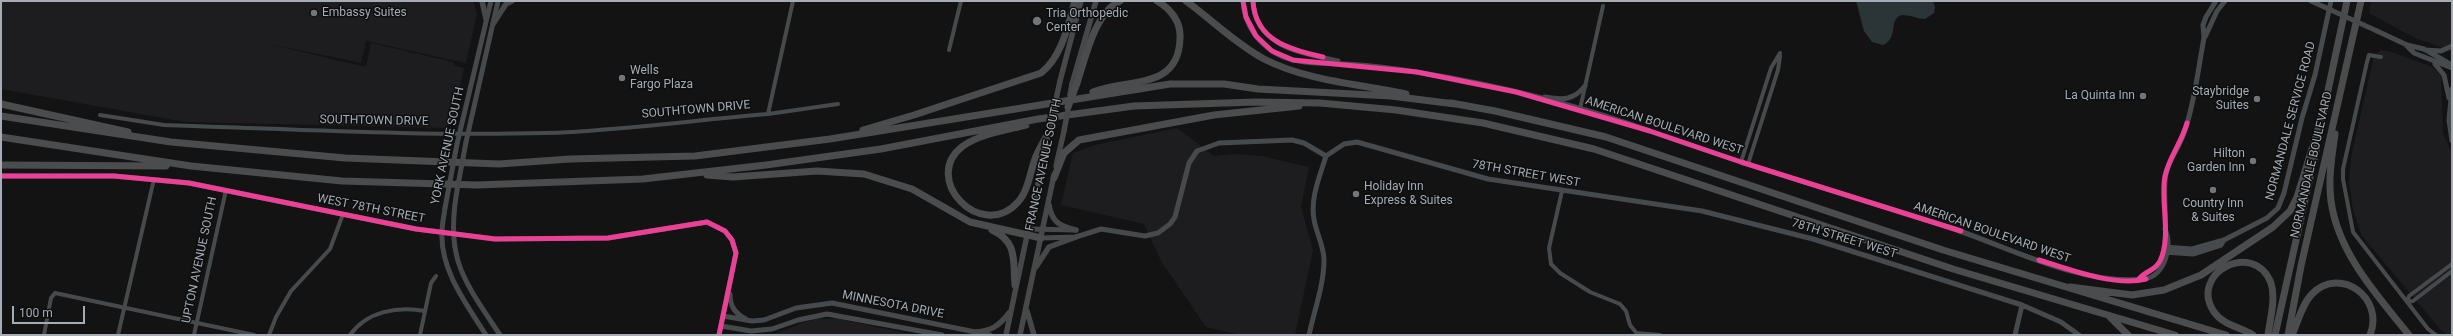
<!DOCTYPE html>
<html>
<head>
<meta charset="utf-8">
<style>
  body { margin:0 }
  #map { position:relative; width:2453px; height:336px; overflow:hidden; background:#131313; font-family:Roboto,sans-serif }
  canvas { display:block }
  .frame { position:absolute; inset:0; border:2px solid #a5acb3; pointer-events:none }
  .scale { position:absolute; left:12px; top:306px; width:73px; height:18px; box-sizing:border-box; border:2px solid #a5acb3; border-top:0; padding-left:5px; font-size:12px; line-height:14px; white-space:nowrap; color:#a5acb3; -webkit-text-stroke:3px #0d0e0f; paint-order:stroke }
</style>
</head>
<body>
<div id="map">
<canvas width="2453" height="336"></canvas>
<div class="frame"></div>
<div class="scale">100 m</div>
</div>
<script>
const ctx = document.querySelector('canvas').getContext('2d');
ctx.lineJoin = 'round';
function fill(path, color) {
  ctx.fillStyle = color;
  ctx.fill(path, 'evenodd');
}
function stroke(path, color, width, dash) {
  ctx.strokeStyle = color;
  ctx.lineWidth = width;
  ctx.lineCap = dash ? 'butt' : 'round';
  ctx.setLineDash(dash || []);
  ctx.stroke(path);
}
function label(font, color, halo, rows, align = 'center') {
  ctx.font = font + ' Roboto,sans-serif';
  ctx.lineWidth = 3;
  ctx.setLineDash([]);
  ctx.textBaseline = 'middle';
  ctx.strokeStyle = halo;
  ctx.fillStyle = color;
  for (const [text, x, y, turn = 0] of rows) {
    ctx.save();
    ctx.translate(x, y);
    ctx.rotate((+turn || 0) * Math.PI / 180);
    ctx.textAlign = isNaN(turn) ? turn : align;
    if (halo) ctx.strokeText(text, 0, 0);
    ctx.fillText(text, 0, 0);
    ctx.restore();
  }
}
const built = new Path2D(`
  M1,1H473L477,13L466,63L366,41L361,63L265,43L366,67L371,43L453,62L455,66L464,68L452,123L445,128L185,122L1,89Z
  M2371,1H2452V51L2415,38L2369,13Z
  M2381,50L2389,51L2432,67L2441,75L2443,133L2452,153V335H2447L2439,328L2362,236L2353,210L2349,181L2351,157L2374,56Z
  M1177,128L1214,156L1235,154L1262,156L1309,167L1301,207L1313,250L1295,335H1240L1206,327L1161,261L1144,224L1061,205L1073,153L1095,145Z
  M817,319H839L914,335H772L802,323Z`);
const water = new Path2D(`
  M1856,1H1933L1935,7L1934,13L1925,19C1918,19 1910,15 1903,15C1888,16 1899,39 1883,45L1872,42L1864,31Z`);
const minor = new Path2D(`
  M949,50L961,1
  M2381,57L2369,55L2367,62L2343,169V179L2353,232L2428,329L2436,335
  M1580,109L1603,6
  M768,114L838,104
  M100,115L164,125L193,126C310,130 428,136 545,133C619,131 694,120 768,114L793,1
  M1741,162L1771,68L1780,53
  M1748,164L1778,70L1780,56
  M1562,191L1549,248L1551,264L1560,273L1590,292L1620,304L1626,311L1630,325L1638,335
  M2407,302L2409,296L2452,264
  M2407,302L2413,301L2452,271
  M1637,333L1660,335
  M44,335L51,298L55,293L254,335
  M118,335L154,179
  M194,335L226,190
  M269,335L276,317L291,291L330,249L343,214
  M350,335C367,311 398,306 425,311
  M420,335L431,283L436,276`);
const tertiary = new Path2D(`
  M1243,1C1244,26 1260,47 1283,57C1301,64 1325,63 1344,64C1368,65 1392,68 1416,72C1499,85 1582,106 1661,135C1757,169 1854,197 1951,228C2011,248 2081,286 2144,279C2165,277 2173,245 2165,229
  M1253,1C1255,47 1303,53 1338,61
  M2377,31L2407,45L2424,49L2452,65
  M2205,37L2217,11L2225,1
  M2407,46L2414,53L2452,68
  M2425,50L2441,51L2452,46
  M2435,64L2444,75L2449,98
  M2452,89L2449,120L2452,141
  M1545,97C1562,100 1573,101 1585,86
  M466,142L498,1
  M457,144L491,1
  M1326,156L1344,144L1357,142L1488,179L1702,211L1813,239L2022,305L2061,322L2079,335
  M1,176H114L189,183L416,229L495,239L608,238L707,222L725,231L732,240L736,253L719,335
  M458,185C444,257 462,278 500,335
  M445,208C444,216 442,224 442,232C440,270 467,305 486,335
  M1028,229L1076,230
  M1041,238L1076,237L1101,229L1145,236L1158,233L1170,224L1175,217L1189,163L1197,151L1219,143L1292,140L1304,143L1326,156
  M2164,247L2192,249L2224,240L2267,218L2278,208L2284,193L2302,118L2315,75L2331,1
  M2164,252L2193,254L2221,245L2224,240
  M2139,279C2145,271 2155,271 2160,262C2170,242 2163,202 2165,181C2166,162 2180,148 2185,130C2195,101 2198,69 2204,38L2203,25L2206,17L2216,1
  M730,294C730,307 735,313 747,320
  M723,316L752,321L764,320L796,308L832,303L990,335
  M721,326L751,331L772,329L798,320L827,314L942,335
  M1309,335C1314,311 1324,285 1324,260C1324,246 1316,233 1314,219C1310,198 1320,176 1326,156
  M2015,335L2022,305`);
const secondary = new Path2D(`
  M482,1L486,19
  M493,24L506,4L512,1
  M1060,81L1081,1
  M1072,84L1096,1
  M1056,166L1064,131
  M1049,205C1052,222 1059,226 1076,230
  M1036,267L1049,247L1076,237
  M1027,311L1034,335
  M976,332C991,331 999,326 1009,313
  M1006,335L1048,136
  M1020,335L1054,175`);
const motorway = new Path2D(`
  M1186,1C1212,20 1236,44 1264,59C1307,81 1359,84 1406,94
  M1077,83C1085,59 1095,12 1120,1
  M1093,92C1127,78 1179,91 1180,38C1181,22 1171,9 1157,1
  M1451,103L1495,111L1606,137L1943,250L2226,335
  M1,104L128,132
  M2323,114L2347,1
  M1,116L171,142L345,158L499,164L570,159L695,156L830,139L1170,84H1224L1258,89L1391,96L1455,104
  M1026,125C1007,130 980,134 963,146C920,178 981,243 1018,202C1028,191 1030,173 1035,159C1038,150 1044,141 1049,132
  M863,130L914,115L1041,73C1062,57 1068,25 1075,1
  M2335,134C2332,156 2328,178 2331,201C2338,253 2377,295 2409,335
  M1,137L191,166L342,181L477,185L643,179L766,165L881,149L1038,119L1134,106L1256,102L1320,103L1396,110L1483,123L1594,149L1953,269L2175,335
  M1,165L166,166
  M707,175L733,177L817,171L864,174L912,189L970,222L1041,238
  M1054,178L1064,153L1079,140L1214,115L1299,106
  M992,230C1018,242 1013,261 1015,285
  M2070,287L2132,295L2164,290L2201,275L2273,227L2290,211L2297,197L2324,110
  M2110,317L2128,335
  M2253,335C2240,327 2223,325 2214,312C2188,273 2254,239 2271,283C2276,299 2270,319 2268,335
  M2275,335L2317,146
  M2288,335L2301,266L2361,1
  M2292,335C2298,322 2302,304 2312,294C2340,265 2385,298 2370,335`);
const tertiaryBridge = new Path2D(`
  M2311,1L2377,31
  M458,185L466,142
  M445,208L457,144`);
const secondaryBridge = new Path2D(`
  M1070,95L1072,84
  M1064,131L1069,104
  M1049,132L1060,81`);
const motorwayBridge = new Path2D(`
  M1068,107L1077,83`);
const cycleway = new Path2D(`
  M1243,1L1246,17L1256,36L1272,51L1293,60L1417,72L1516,92L1650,131L1741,162L1961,231
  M1253,1C1255,41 1291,50 1323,57
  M1,176H114L189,183L416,229L495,239L608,238L707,222L725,231L732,240L736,253L719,335
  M2039,260C2068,269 2115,287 2146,279
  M2139,279C2145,271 2155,271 2160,261C2172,237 2160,201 2165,176C2169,157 2182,142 2187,123`);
const markers = [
  [314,13,4,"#72767b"],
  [1037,21,5,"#72767b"],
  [622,78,4,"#72767b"],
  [2143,96,4,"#72767b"],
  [2257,99,4,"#72767b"],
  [2253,161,4,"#72767b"],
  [2213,190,4,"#72767b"],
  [1356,194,4,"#72767b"]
];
const poiNames = [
  ["Embassy Suites",322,13],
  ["Tria Orthopedic",1046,14],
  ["Center",1046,28],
  ["Wells",630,71],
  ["Fargo Plaza",630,85],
  ["Staybridge",2249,92,"right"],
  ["Suites",2249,106,"right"],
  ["La Quinta Inn",2135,96,"right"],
  ["Hilton",2245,154,"right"],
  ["Garden Inn",2245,168,"right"],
  ["Holiday Inn",1364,187],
  ["Express & Suites",1364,201],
  ["Country Inn",2213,204,"center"],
  ["& Suites",2213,218,"center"]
];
const streetNames = [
  ["SOUTHTOWN DRIVE",696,110,-5],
  ["SOUTHTOWN DRIVE",374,121,1],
  ["NORMANDALE SERVICE ROAD",2291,121,-75],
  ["AMERICAN BOULEVARD WEST",1664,126,18],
  ["YORK AVENUE SOUTH",448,146,-78],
  ["FRANCE AVENUE SOUTH",1044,165,-78],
  ["NORMANDALE BOULEVARD",2312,165,-77],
  ["78TH STREET WEST",1526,174,10],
  ["WEST 78TH STREET",371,209,11],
  ["AMERICAN BOULEVARD WEST",1992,233,19],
  ["78TH STREET WEST",1844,239,17],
  ["UPTON AVENUE SOUTH",200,260,-78],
  ["MINNESOTA DRIVE",893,305,11]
];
fill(built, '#1d1d1f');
fill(water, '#2b3437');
stroke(minor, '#474a4c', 4);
stroke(tertiary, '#474a4c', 5);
stroke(secondary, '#46484a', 5.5);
stroke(motorway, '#4a4c4d', 7);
stroke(tertiaryBridge, '#474a4c', 5);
stroke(secondaryBridge, '#46484a', 5.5);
stroke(motorwayBridge, '#4a4c4d', 7);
stroke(cycleway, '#ea4096', 5);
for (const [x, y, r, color] of markers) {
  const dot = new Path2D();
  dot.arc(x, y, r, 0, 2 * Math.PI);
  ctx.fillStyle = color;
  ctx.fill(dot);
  stroke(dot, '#0d0e0f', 1.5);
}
label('12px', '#a5acb3', '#0d0e0f', poiNames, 'left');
label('12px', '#a5acb3', '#0d0e0f', streetNames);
</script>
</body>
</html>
